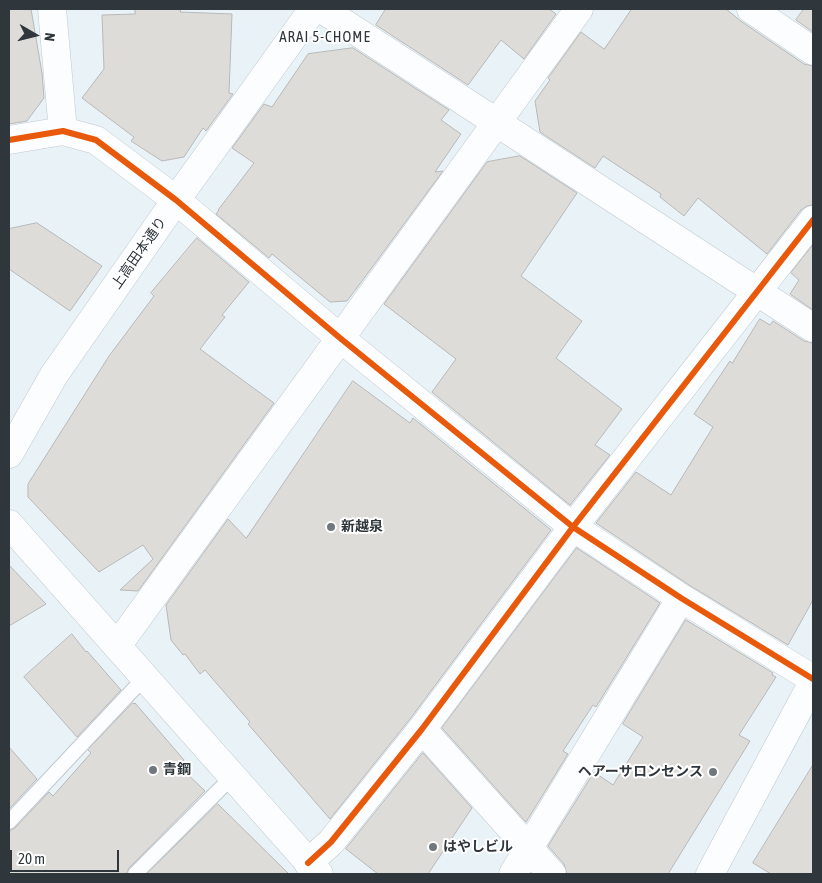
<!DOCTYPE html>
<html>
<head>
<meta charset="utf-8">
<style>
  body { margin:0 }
  #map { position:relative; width:822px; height:883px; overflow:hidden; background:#e8f2f7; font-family:"Asap Condensed",sans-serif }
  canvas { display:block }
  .frame { position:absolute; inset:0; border:10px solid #2f373c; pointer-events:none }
  .north { position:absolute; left:10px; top:10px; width:50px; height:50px; -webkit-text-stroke:4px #fff; paint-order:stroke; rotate:98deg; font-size:14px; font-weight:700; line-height:20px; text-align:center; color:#2f373c }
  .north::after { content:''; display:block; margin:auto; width:18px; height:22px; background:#2f373c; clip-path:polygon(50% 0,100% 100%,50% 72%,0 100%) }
  .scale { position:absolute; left:10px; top:850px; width:109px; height:22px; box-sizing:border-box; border:2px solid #2f373c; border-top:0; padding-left:6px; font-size:15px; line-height:18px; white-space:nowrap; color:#2f373c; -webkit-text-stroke:4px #fff; paint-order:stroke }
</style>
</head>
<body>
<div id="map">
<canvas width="822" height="883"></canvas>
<div class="frame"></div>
<div class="north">N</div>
<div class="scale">20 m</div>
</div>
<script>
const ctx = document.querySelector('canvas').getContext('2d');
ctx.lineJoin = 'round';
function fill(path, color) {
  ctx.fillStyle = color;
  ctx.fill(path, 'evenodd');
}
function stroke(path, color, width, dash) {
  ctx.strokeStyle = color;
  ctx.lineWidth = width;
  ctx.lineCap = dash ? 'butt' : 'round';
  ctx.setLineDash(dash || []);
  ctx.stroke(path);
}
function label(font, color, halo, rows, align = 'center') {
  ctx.font = font + ' "Asap Condensed","Noto Sans JP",sans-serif';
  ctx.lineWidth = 4;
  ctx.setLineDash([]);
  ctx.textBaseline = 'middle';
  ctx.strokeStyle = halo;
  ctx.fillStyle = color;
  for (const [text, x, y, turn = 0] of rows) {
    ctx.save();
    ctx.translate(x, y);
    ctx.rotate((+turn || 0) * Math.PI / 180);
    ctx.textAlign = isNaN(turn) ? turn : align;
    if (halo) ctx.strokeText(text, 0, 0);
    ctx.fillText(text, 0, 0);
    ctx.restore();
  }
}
const building = new Path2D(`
  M9,9H31L42,73L44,98L27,121L9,124Z
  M135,9H181L180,12L232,14L229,93L233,94L206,131L203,128L184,157L162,161L131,141L134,137L82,98L104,69L102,15L135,14Z
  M386,9H549L556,14L524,59L501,40L468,85L376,25Z
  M632,9H726L742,22L804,64L813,66V205L807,206L801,210L767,254L698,198L684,216L660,197L661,194L603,156L595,168L540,132L535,101L550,80L548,78L581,32L604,49Z
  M804,9H813V32L796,20Z
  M353,48L449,110L441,120L461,134L435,172L443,171L359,285L347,301L330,302L272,254L269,258L216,214L219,210H218L254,163L232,148L264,104L272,107L308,54Z
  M520,156L577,193L521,276L582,321L556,358L622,409L595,445L610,455L570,505L432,392L456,359L384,304L487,162Z
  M37,223L102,266L70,311L9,269V229Z
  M197,238L249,282L222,315L225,317L200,349L274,403L138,591L120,590L153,559L143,545L99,572L28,497V484L109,356L154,296L151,293Z
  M813,245V310L790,294L799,280L791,273Z
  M760,319L770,325L773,321L804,341L813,343V600L788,645L689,585L596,523L636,472L671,495L713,427L694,414L730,361L732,363Z
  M353,381L410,423L413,418L551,530L410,719L330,819L248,724L250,722L205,670L200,674L185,654L183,655L171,640L166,605L228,519L246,538Z
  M577,548L660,603L596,707L593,705L563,751L568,754L526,822L442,728Z
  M9,565L46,604L9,626Z
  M686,620L773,673L772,675L776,677L739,735L750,741L668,874H567L564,864L548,846L594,772L613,785L643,737L623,724Z
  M72,634L86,652L87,651L121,690L77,737L24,677Z
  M133,703L134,704L135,703L184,760L179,766L205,791L129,868L126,874H9V831L15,828L49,792L53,796L91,753L88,750Z
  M9,747L37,779L9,809Z
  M423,753L472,808L428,874H378L346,849Z
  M813,765V874H771L753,863Z
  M218,804L224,810L289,874H147Z`);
const service = new Path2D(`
  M9,822L145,677
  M135,874L232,777`);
const minor = new Path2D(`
  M52,9L63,131
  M322,9L813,328
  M751,9L813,51
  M9,140L63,131L96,140L176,200L340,338L573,527L681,598L813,679
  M9,454L54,375L176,200L313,9
  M117,646L579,9
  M422,729L552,874
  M308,863L331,842L422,729L573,527L813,220
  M513,874L681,598`);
const tertiary = new Path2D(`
  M9,524L319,874
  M710,874L813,682`);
const cycleway = new Path2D(`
  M9,140L63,131L96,140L176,200L340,338L573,527L681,598L813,679
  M308,863L331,842L422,729L573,527L813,220`);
const markers = [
  [331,527,5,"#70787d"],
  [153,770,5,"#70787d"],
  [713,772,5,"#70787d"],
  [433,847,5,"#70787d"]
];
const streetNames = [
  ["上高田本通り",139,253,-55]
];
const poiNames = [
  ["新越泉",341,527],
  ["青鋼",163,770],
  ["ヘアーサロンセンス",703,772,"right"],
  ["はやしビル",443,847]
];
const neighbourhoodNames = [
  ["ARAI 5-CHOME",325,37]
];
fill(building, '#dedcd9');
stroke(building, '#b7b8b8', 1);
stroke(service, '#c1c9ce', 16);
stroke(minor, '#c1c9ce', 29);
stroke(tertiary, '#c1c9ce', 29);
stroke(service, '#fcfdfe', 14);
stroke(minor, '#fcfdfe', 28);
stroke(tertiary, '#fcfdfe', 28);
stroke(cycleway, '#e8590c', 6);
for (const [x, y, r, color] of markers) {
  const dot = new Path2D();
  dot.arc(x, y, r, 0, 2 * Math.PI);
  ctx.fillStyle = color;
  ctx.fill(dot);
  stroke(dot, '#fff', 2);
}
label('14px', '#2f373c', '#fff', streetNames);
label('bold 14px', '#2f373c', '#fff', poiNames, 'left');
ctx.letterSpacing = '1px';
label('15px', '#2f373c', '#fff', neighbourhoodNames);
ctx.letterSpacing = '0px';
</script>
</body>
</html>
